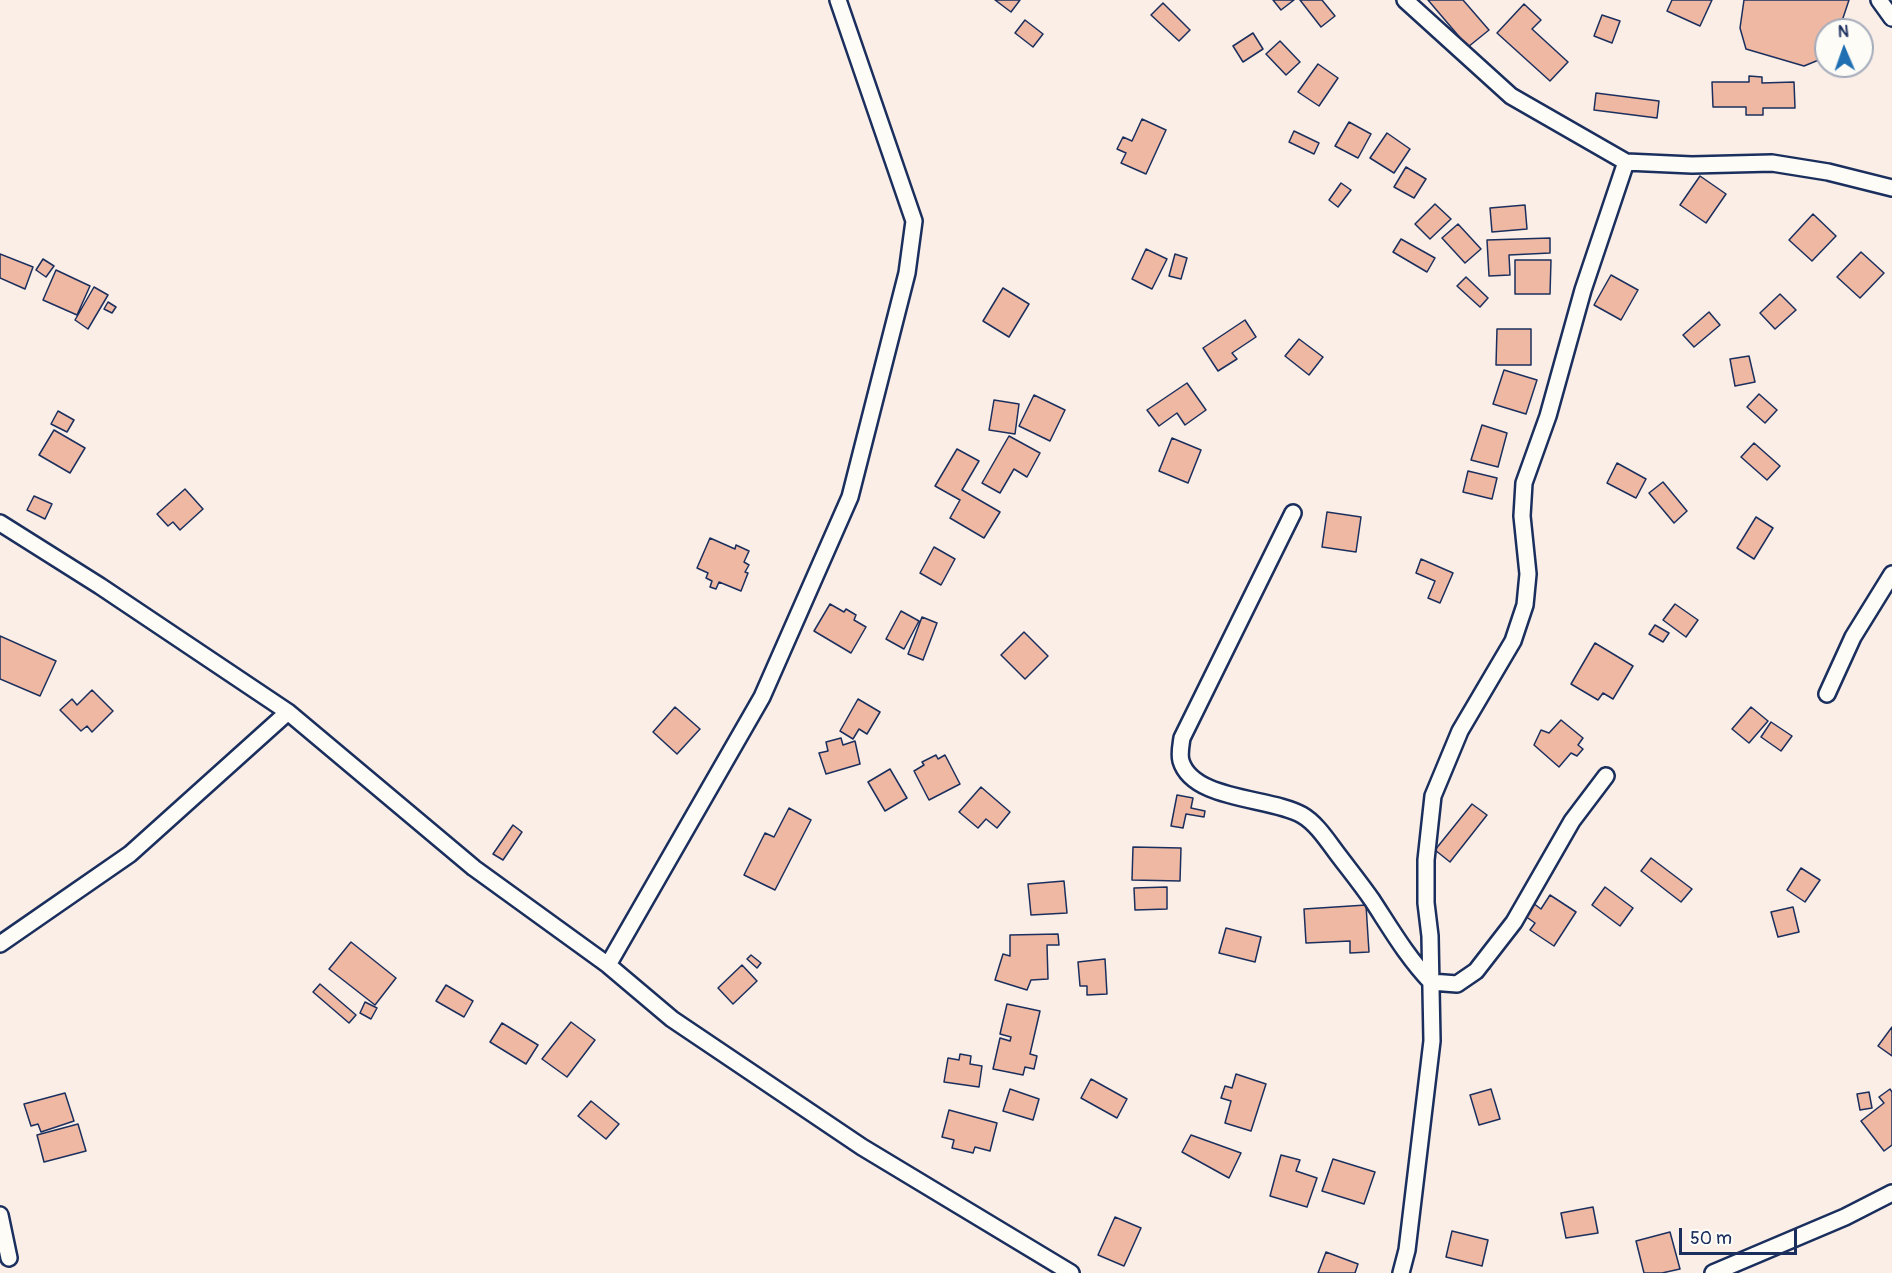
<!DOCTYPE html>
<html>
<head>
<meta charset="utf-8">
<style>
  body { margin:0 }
  #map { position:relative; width:1892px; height:1273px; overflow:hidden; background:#faeee6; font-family:Pangolin,sans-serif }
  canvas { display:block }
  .north { position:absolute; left:1814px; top:18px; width:60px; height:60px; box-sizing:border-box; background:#fdfcf7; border:2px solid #a3aaba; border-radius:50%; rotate:358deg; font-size:16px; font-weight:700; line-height:24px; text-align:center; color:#1b2f5e }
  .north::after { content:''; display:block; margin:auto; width:21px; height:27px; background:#1f6fb2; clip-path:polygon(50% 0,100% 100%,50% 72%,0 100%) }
  .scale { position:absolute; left:1679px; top:1228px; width:118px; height:27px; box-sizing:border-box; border:3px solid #1b2f5e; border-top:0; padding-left:8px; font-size:18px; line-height:21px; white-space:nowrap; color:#1b2f5e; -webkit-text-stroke:4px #fdfcf7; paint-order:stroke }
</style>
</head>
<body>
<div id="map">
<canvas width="1892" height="1273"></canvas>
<div class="north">N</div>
<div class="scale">50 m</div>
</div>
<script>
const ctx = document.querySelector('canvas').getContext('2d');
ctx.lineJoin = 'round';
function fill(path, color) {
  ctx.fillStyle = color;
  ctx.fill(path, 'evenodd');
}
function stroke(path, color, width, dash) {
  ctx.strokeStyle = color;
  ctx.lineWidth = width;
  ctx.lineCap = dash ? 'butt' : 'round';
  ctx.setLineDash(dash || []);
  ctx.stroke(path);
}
const building = new Path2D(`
  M995,0H1020L1011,12Z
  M1273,0H1294L1281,10Z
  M1300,0H1322L1335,16L1321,27Z
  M1428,0H1463L1489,30L1468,47Z
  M1672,0H1712L1700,26L1667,11Z
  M1744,0H1849L1839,30H1826V57L1804,66L1746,49L1740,28Z
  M1163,3L1190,30L1179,41L1151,15Z
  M1524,4L1541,20L1532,29L1568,62L1550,81L1497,33Z
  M1602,15L1620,21L1612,43L1594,36Z
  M1025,20L1043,34L1033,47L1015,33Z
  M1253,33L1263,49L1243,62L1233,46Z
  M1280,41L1300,62L1286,75L1266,54Z
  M1318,64L1338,78L1319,106L1298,92Z
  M1749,76L1762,77V83L1794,82L1795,108H1763V115H1746V107H1713L1712,82H1749Z
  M1596,93L1659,101L1657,118L1594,110Z
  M1142,119L1166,130L1146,174L1121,163L1126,153L1117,149L1123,137L1132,141Z
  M1349,122L1371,134L1358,158L1335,146Z
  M1294,131L1319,143L1314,154L1289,142Z
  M1387,133L1410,149L1394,173L1370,158Z
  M1406,167L1426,179L1414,198L1394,187Z
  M1700,176L1726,194L1706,223L1680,205Z
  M1341,183L1351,190L1338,207L1329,200Z
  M1435,204L1451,219L1430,239L1415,224Z
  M1525,205L1527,229L1492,232L1490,208Z
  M1813,214L1836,236L1812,261L1789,240Z
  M1458,224L1481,249L1465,263L1442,238Z
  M1550,238V253L1509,255L1510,275L1489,276L1487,240Z
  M1401,239L1435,258L1427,272L1393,252Z
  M1146,249L1167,259L1152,289L1132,279Z
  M1861,252L1884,273L1860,298L1837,277Z
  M0,254L33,267L25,289L0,278Z
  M1175,254L1187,258L1181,279L1169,276Z
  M43,259L54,266L46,277L36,270Z
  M1515,260H1551L1550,294H1515Z
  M56,270L90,286L77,315L43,300Z
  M1611,275L1638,290L1621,320L1594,305Z
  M1466,277L1488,298L1480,307L1457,286Z
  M94,287L108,295L88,329L75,320Z
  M1003,288L1029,304L1009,337L983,321Z
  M1780,294L1796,310L1775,329L1760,313Z
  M108,302L116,307L112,313L104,309Z
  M1709,312L1720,325L1694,347L1683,335Z
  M1245,320L1256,337L1232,353L1237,359L1218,371L1203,348Z
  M1497,329H1531V365H1496Z
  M1299,339L1323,357L1309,375L1285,356Z
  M1749,356L1755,382L1735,386L1730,359Z
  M1504,370L1537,380L1526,414L1493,404Z
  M1187,383L1206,410L1185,425L1177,413L1159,426L1147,410Z
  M1759,394L1777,410L1765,423L1747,407Z
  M1034,395L1065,410L1050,441L1019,426Z
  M994,400L1019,404L1015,434L989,430Z
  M58,411L74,420L67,432L51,424Z
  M1482,425L1507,433L1498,467L1471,460Z
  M54,430L85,448L70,473L39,455Z
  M1009,436L1040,453L1027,477L1014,469L1000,493L982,483Z
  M1172,438L1201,450L1188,483L1159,471Z
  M1754,443L1780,466L1767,480L1741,457Z
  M957,449L979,461L962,490L1000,512L984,538L950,518L960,500L935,486Z
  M1617,463L1646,479L1636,498L1607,483Z
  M1468,471L1497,478L1492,499L1463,492Z
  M1663,482L1687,511L1674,523L1649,493Z
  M185,489L203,509L180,530L173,522L168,526L157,514Z
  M34,496L52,504L45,519L27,510Z
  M1327,512L1361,517L1356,552L1322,547Z
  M1756,517L1773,528L1754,559L1737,548Z
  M710,538L735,549L736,545L749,551L744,562L749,565L745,572L748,573L741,591L719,582L716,589L710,587L712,581L706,578L708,573L697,568Z
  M934,547L955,559L941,585L920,573Z
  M1421,559L1453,573L1440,603L1428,598L1435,581L1416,573Z
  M830,604L844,612L846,609L856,615L854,620L866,627L851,653L814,631Z
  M1675,604L1698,620L1686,637L1663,620Z
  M901,611L919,621L904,649L886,639Z
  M922,617L937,623L923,660L908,654Z
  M1655,625L1669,633L1663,642L1649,634Z
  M1024,632L1048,656L1025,679L1001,655Z
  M0,636L56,661L40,696L0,679Z
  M1595,643L1633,666L1613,699L1603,693L1598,700L1571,684Z
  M92,690L113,711L92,732L87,726L81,731L60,710L72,699L77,705Z
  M858,699L880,712L867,734L859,729L853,739L840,731Z
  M675,707L700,729L677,754L653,732Z
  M1751,707L1768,721L1749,743L1732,729Z
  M1561,720L1583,738L1578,745L1583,749L1577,756L1571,753L1559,767L1534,745L1541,730L1549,733Z
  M1771,722L1792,736L1781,751L1761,737Z
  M841,738L843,745L855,741L860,764L826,774L819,753L828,751L826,742Z
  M936,755L938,759L945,755L960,784L929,800L914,771L924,765L922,762Z
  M890,769L907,798L885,811L868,782Z
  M981,787L1010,812L997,828L986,819L978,828L959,812Z
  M1177,795L1193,798L1191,808L1205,811L1204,817L1186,814L1183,828L1171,826Z
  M1472,804L1487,815L1450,862L1435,850Z
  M789,808L811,820L775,890L744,875L765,833L774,837Z
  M513,825L522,832L503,860L493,854Z
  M1133,847L1181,848L1180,881L1132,880Z
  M1651,858L1692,889L1681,902L1641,871Z
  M1801,868L1820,880L1805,902L1787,890Z
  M1064,881L1067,913L1031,915L1028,884Z
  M1167,887V909L1135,910L1134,888Z
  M1605,887L1633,908L1620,926L1592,905Z
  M1550,895L1576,912L1554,946L1530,930L1535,923L1525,916L1533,903L1541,909Z
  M1366,905L1369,952L1350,953V941L1306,943L1304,909Z
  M1793,907L1799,932L1778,937L1771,912Z
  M1226,928L1261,937L1255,962L1219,953Z
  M1058,934L1059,945H1047L1048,979L1031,980L1027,990L995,980L1003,954L1010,956V935Z
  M351,942L396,978L375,1005L329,969Z
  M751,955L761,963L757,968L747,959Z
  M1105,959L1107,994L1087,995V986H1080L1078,962Z
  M742,965L757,981L733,1004L718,988Z
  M320,984L356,1015L349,1023L313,992Z
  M446,985L473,1001L464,1017L436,1001Z
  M365,1002L377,1008L371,1019L360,1013Z
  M1007,1004L1040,1011L1030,1054L1037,1056L1034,1069L1025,1067L1023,1075L993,1069L1000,1038L1010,1041L1011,1037L1000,1034Z
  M571,1022L595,1040L567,1077L542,1059Z
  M502,1023L538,1045L526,1064L490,1042Z
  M1892,1027V1056L1878,1046Z
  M960,1054L971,1056L970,1064L982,1066L979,1087L944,1082L948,1058L959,1060Z
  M1236,1074L1266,1084L1251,1131L1225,1123L1231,1101L1221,1098L1225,1086L1232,1088Z
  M1091,1079L1127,1099L1117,1118L1081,1098Z
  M1010,1089L1039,1099L1033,1120L1003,1111Z
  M1491,1089L1500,1119L1479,1125L1470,1095Z
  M1890,1089L1892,1092V1145L1884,1151L1861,1121L1884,1103L1879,1097Z
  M1869,1092L1872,1108L1860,1110L1857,1094Z
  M65,1093L74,1121L41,1132L38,1124L31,1126L24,1104Z
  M591,1101L619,1124L606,1139L578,1116Z
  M949,1110L997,1123L990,1151L975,1147L973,1153L952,1148L954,1140L942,1137Z
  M78,1124L86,1151L44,1162L37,1135Z
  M1191,1135L1241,1153L1229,1178L1182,1152Z
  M1281,1155L1300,1160L1296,1171L1317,1178L1307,1207L1270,1196Z
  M1333,1159L1375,1172L1364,1204L1322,1191Z
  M1593,1207L1598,1233L1566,1238L1561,1213Z
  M1115,1217L1141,1228L1124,1266L1098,1255Z
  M1452,1231L1488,1240L1482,1266L1446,1257Z
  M1670,1232L1680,1269L1662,1273H1644L1636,1241Z
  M1326,1252L1358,1264L1355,1273H1318Z`);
const minor = new Path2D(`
  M1405,0L1511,96L1626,162L1692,165L1772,163L1828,172L1892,188
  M1879,0L1892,18
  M1293,513L1182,738C1181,745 1179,754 1181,761C1193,801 1271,797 1302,815C1316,823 1327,840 1336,852C1348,868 1361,884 1372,900C1391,929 1407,957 1431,982L1457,984L1476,971L1514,922L1572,821L1606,776
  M0,523L100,586L288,712L474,868L608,965L672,1019L862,1147L1071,1273
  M1827,694L1853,637L1892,574
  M0,944L130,854L288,712
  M608,965L762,697L850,497L907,273L914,221L838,0
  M0,1215L9,1258
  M1401,1273L1407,1250L1432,1041L1430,936L1426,903V860L1433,796L1460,731L1513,641L1525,605L1528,574L1522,516L1524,483L1548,416L1583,290L1626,162
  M1713,1273L1845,1217L1892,1193`);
fill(building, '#efb8a3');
stroke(building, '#1b2f5e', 1.5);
stroke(minor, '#1b2f5e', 20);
stroke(minor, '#fdfcf7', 15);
</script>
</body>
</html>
